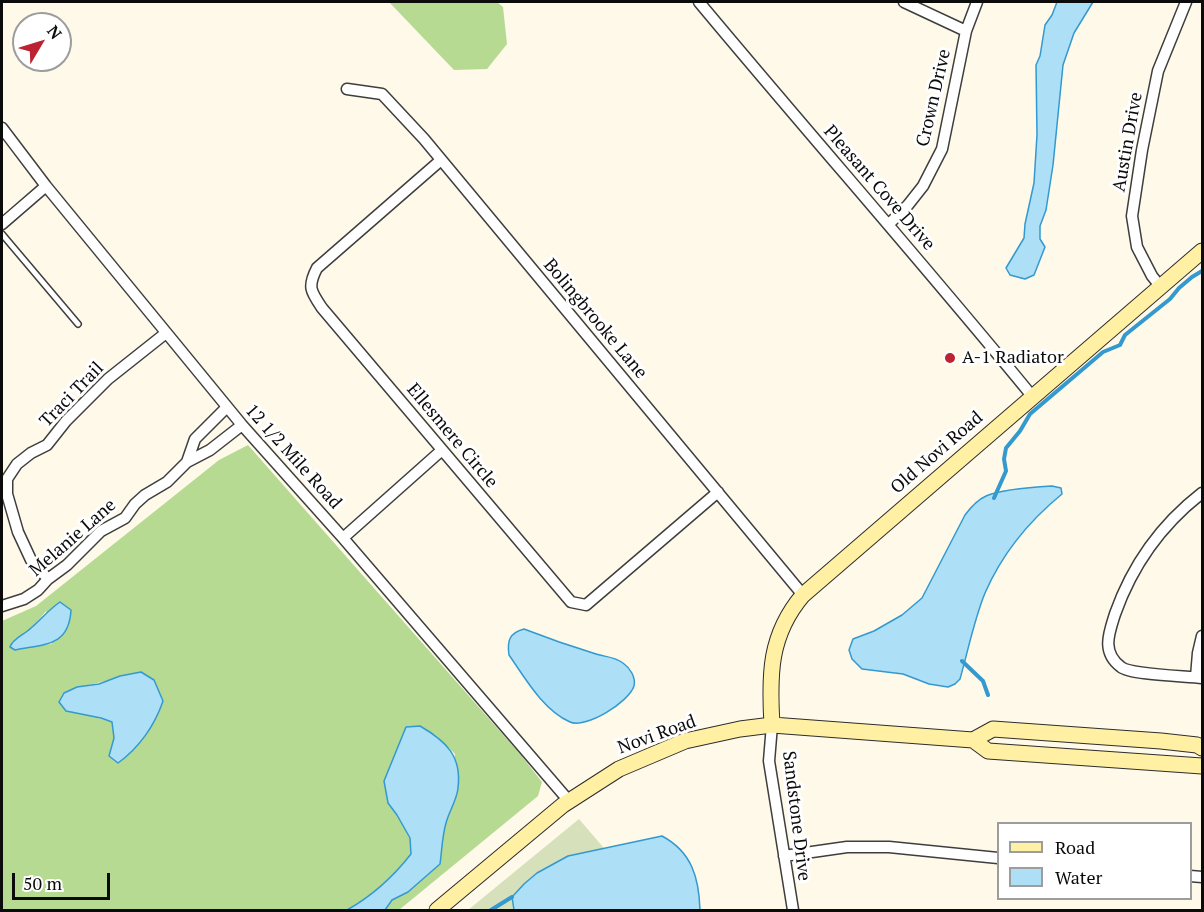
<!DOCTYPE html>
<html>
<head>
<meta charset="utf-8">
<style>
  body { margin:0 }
  #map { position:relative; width:1204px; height:912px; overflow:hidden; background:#fff9e9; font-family:"PT Serif",serif }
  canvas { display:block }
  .frame { position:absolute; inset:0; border:3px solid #0b0b0b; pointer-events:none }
  .legend { position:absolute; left:997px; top:822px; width:195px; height:78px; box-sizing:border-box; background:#fff; border:2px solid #9d9d9d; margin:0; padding:8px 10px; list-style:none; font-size:18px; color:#0b0b0b }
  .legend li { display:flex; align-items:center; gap:12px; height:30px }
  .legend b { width:30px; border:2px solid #9d9d9d }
  .north { position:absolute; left:12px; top:12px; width:60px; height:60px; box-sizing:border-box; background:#fff; border:2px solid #9d9d9d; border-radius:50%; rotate:52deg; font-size:16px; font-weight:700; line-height:24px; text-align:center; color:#0b0b0b }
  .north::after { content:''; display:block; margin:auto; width:21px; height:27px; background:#bc2231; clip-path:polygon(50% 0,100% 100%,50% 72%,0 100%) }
  .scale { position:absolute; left:12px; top:873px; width:98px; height:27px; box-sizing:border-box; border:3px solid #0b0b0b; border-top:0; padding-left:8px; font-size:18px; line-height:21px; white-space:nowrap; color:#0b0b0b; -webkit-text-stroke:4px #fff; paint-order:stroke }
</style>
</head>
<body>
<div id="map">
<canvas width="1204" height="912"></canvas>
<div class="frame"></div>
<ul class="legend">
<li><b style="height:8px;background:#fff0a4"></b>Road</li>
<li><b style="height:16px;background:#addff7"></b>Water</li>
</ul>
<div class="north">N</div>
<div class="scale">50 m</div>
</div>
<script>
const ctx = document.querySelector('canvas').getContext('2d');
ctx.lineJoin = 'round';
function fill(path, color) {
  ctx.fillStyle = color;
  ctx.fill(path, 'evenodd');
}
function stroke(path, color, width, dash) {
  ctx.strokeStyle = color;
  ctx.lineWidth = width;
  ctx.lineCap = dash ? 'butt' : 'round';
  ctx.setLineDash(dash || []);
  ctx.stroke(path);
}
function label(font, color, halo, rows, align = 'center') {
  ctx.font = font + ' "PT Serif",serif';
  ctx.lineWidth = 6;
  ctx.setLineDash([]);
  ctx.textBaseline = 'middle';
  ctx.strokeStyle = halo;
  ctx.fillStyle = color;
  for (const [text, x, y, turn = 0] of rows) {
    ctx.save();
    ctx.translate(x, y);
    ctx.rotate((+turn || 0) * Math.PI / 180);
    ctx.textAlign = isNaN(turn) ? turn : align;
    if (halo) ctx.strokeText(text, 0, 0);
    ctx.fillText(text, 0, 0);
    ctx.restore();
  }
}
const forest = new Path2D(`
  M389,2H497L503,7L507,44L487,69L454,70Z
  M248,445L520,754L542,782L538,796L399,910H385L392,900L408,892L428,875L442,852L441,840L447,820L455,754L437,736L420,727L399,744L384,781L388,803L397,815L410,839L411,854C392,877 372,896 347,910H2V621L36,606L219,460ZM46,611L52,644L37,645L15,650L12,642L33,627ZM141,672L109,755L114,738L112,722L84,714L77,687C99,684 119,676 141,672Z`);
const cemetery = new Path2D(`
  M579,819L657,910H468Z`);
const water = new Path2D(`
  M1057,2H1093L1074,33L1063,65L1053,165L1046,210L1040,226V239L1045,247L1034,275L1025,279L1010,275L1006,268L1024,238L1025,224L1034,183L1037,135L1036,65L1040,56L1045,25L1052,15Z
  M1052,486L1061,488L1062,494C1029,521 1002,554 985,593C974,620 968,651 960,679L955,684L948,687L929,684L903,674L862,669L852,659L849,650L853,639L874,631L902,615L922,598L965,515C971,507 977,500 986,496C1002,489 1034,487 1052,486Z
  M60,602L71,610C69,647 44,644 15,650L10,647C13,638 24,635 31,628C42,619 48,610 60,602Z
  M524,629C547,638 570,646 593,653C603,657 614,656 623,663C630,668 636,677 634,686C629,702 586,729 570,722C543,710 525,678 509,655C507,641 509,633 524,629Z
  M141,672L154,680L163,701C155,725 139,748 118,763L109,756L114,738L112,722L101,718L66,711L59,702L64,693L77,687L99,684L120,676Z
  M420,726C446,741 462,756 458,788C457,800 449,811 446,823C442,837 442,850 440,864L408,892L392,900L385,910H347C372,896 393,877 411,854L410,838L397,815L388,803L384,781L406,727Z
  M662,836C692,852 699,878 700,910H514L512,897L524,884L537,873L568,856Z`);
const stream = new Path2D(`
  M994,498L1006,471L1004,459L1006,448L1020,431L1030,414L1103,352L1120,345L1125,335L1170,299L1179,288L1192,277L1202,271
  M962,661L983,681L988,695
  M491,910L512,897`);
const lane = new Path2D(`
  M2,234L78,324`);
const street = new Path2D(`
  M699,2C809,134 923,263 1032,396
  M904,2L966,31
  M347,89L382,94L424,139L803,595
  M2,128L46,186L242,425L343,538L569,801
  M441,160L317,268C307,287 311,292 322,308L571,602L586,605L718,492
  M2,224L46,186
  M889,224L908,205L923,186L942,149L966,31L977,2
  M1160,286L1152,276L1137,247L1132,216L1142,150L1158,71L1186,2
  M187,462L195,439L227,407
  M1202,493C1162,524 1132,566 1115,614C1109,633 1101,652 1121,667C1131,675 1186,676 1202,678
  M343,538L442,450
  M48,579L31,560L18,532L7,494V479L17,464L31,453L47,445L66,421L108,379L166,333
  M2,606L24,599L38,590L48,579L67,565L101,531L125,518L135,504L145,495L167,482L187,462L210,450L242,425
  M1196,677L1198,653L1202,636
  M772,725L769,761L793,910
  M784,856L847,847H889L998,858
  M1190,876L1202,877`);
const secondary = new Path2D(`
  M772,725C769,675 769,635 803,595L1202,251
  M973,740L993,729L1161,741L1197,745L1202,748
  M437,910L563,805L619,769L685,741L740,729L772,725L973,740L988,751L1202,766`);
const markers = [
  [950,358,6,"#bc2231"]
];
const streetNames = [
  ["Crown Drive",934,98,-77],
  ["Austin Drive",1128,142,-80],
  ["Pleasant Cove Drive",879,188,49],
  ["Bolingbrooke Lane",595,319,50],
  ["Traci Trail",72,395,-46],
  ["Ellesmere Circle",452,436,50],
  ["Old Novi Road",937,453,-41],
  ["12 1/2 Mile Road",293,457,48],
  ["Melanie Lane",73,538,-41],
  ["Novi Road",657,735,-20],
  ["Sandstone Drive",796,816,83]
];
const poiNames = [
  ["A-1 Radiator",962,358]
];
fill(forest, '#b6da92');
fill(cemetery, '#d6e0bb');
fill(water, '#addff7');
stroke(water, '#3399cf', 1.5);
stroke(stream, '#3399cf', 4);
stroke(lane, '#3e3e3e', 8);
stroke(street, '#3e3e3e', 13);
stroke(secondary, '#2d2d2d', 17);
stroke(lane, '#fff', 5);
stroke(street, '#fff', 10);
stroke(secondary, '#fff0a4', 15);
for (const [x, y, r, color] of markers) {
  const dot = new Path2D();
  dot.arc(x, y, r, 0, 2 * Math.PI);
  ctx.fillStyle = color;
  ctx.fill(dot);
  stroke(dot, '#fff', 2);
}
label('18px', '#0b0b0b', '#fff', streetNames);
label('18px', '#0b0b0b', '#fff', poiNames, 'left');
</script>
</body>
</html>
